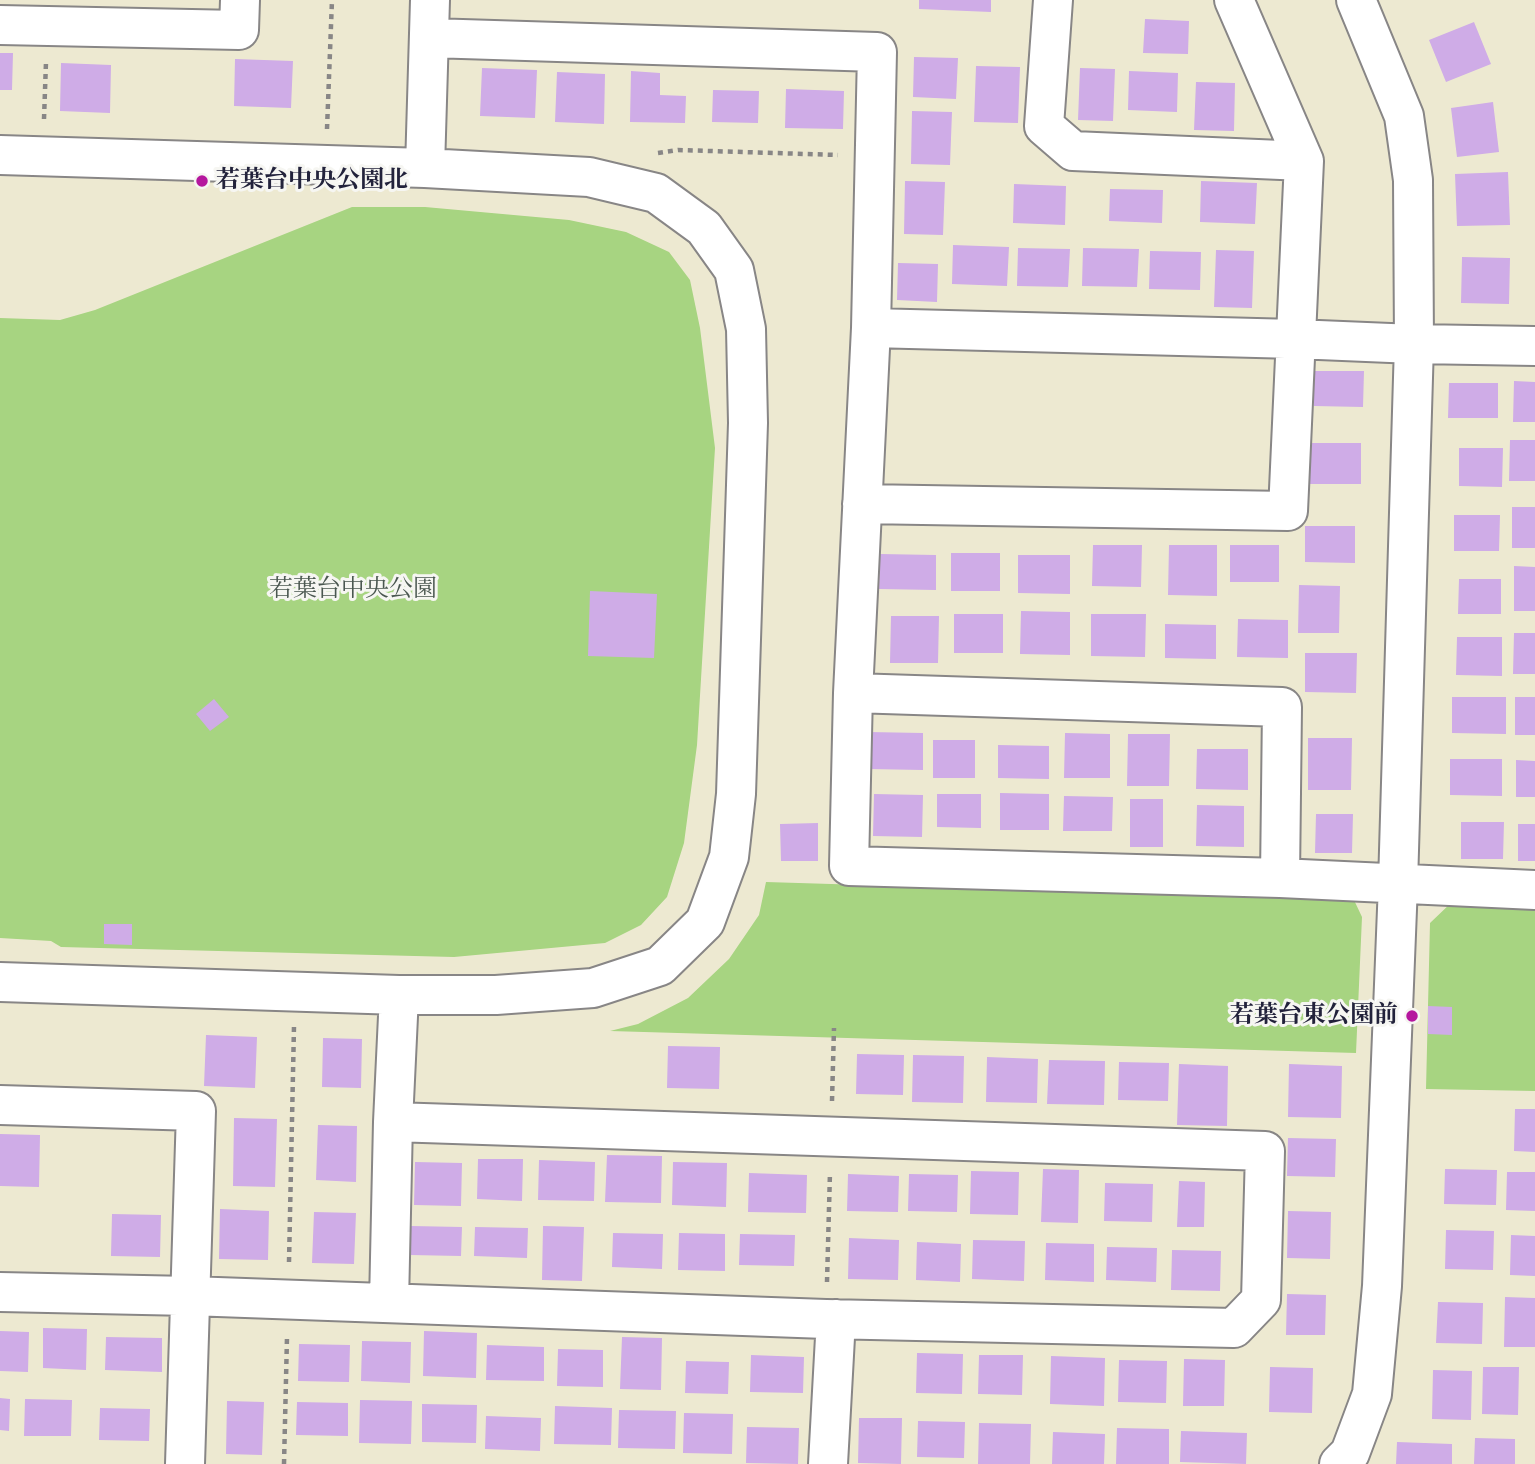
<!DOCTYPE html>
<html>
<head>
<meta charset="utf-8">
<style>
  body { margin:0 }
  canvas { display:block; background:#ede9d1 }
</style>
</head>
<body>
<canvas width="1535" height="1464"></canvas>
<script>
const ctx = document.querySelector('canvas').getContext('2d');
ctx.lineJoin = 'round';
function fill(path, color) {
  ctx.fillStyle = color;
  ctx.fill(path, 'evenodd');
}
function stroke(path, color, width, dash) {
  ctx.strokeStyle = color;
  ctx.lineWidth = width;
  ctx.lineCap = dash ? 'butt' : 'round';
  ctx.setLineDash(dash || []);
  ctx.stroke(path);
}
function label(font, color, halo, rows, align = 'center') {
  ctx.font = font + ' "Old Standard TT","Noto Serif JP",serif';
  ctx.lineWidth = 6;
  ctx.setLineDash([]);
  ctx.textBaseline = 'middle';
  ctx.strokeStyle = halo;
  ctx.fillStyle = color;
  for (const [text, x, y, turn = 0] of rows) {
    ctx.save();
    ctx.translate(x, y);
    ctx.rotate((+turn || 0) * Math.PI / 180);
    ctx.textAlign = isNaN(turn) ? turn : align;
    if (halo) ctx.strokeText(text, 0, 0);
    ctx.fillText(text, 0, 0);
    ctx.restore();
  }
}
const green = new Path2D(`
  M352,207H425L569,220L626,232L669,252L690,280L700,328L715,448L697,745L684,843L667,897L641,925L605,943L454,957L61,947L51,941L0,938V318L60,320L95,310Z
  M766,882L1354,900L1362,917L1356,1053L610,1031L638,1024L688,998L729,959L759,915Z
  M1452,902L1535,905V1091L1426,1089L1430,923Z`);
const building = new Path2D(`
  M919,0H991V12L919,9Z
  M1145,19L1189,21L1188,54L1143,53Z
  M1474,22L1491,64L1446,82L1429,40Z
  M0,53H13L12,90H0Z
  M914,57L958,58L956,99L913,97Z
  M235,59L293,61L291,108L234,106Z
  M61,63L111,65L110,113L60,111Z
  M976,66L1020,67L1018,123L974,122Z
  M482,68L537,70L535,118L480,116Z
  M1080,68L1115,69L1113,121L1078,120Z
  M631,71L660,73V95L686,96L685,123L630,122Z
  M1129,71L1178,73L1177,112L1128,110Z
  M557,72L605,74L604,124L555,122Z
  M1196,82L1235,83L1234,131L1194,130Z
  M786,89L844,91L843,129L785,128Z
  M713,90L759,91L758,123L712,122Z
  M1493,102L1499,152L1457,157L1451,108Z
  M912,111L952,112L950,165L911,164Z
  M1508,172L1510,225L1457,226L1455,174Z
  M905,181L945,182L943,235L904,234Z
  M1201,181L1257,183L1255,224L1200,222Z
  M1014,184L1066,186L1065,225L1013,223Z
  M1110,189L1163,190L1162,223L1109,221Z
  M953,245L1009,247L1007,286L952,284Z
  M1018,248L1070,249L1068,287L1017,286Z
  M1083,248L1139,249L1137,287L1082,286Z
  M1216,250L1254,251L1252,308L1214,307Z
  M1150,251L1201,252L1200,290L1149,289Z
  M1462,257L1510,258L1509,304L1461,303Z
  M898,263L938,264L937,302L897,300Z
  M1314,371H1364L1363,407L1314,406Z
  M1514,381L1535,382V422H1513Z
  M1449,383H1498V418H1448Z
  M1510,440H1535V481H1509Z
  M1310,443H1361V484H1310Z
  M1459,448H1503L1502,487L1459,486Z
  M1512,507H1535V548H1512Z
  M1454,515H1500L1499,551H1454Z
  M1305,526H1355V563L1305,562Z
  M1093,545H1142L1141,587L1092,586Z
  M1169,545H1217V596L1168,595Z
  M1230,545H1279V582H1230Z
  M951,553H1000V591H951Z
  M880,554L936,555V590L879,589Z
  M1018,555H1070V594L1018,593Z
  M1514,566L1535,567V611H1514Z
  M1459,579H1501V614H1458Z
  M1299,585L1340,586L1339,633H1298Z
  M590,591L657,594L654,658L588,656Z
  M1021,611L1070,612V655L1020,654Z
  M954,614H1003V653H954Z
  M1091,614H1146L1145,657L1091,656Z
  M891,616H939L938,663H890Z
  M1238,619L1288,620V658L1237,657Z
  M1165,624L1216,625V659L1165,658Z
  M1514,633H1535V674H1513Z
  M1457,637H1502V676L1456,675Z
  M1305,653H1357L1356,693L1305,692Z
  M1452,697H1506V734L1452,733Z
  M1515,697H1535V735H1515Z
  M214,699L229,717L210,731L196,714Z
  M868,732L923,733V770L868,769Z
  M1065,733L1110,734V778H1064Z
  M1128,734H1170L1169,786H1127Z
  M1308,738H1352L1351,790H1308Z
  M933,740H975V778H933Z
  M998,745L1049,746V779L998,778Z
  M1197,749H1248V790L1196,789Z
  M1450,759H1502V796L1450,795Z
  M1516,760L1535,761V797H1516Z
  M1000,793L1049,794V830H1000Z
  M874,794L923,795L922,837L873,836Z
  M937,794H981V828L937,827Z
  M1064,796L1113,797L1112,831H1063Z
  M1130,799H1163V847H1130Z
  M1197,805L1244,806V847L1196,846Z
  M1316,814H1353L1352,853H1315Z
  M1461,822H1504L1503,859H1461Z
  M818,823V861H781L780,824Z
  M1518,824H1535V861H1518Z
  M104,924H132V945L104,944Z
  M1428,1006L1452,1007V1035L1428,1034Z
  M206,1035L257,1037L255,1088L204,1086Z
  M323,1038L362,1039L361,1088L322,1087Z
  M668,1046L720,1047L719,1089L667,1088Z
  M857,1054L904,1055L903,1095L856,1094Z
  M913,1055L964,1056L963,1103L912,1102Z
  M987,1057L1038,1059L1037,1103L986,1102Z
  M1049,1060L1105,1061L1104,1105L1047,1104Z
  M1119,1062L1169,1063L1168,1101L1118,1100Z
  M1179,1064L1228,1066L1227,1126L1177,1125Z
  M1289,1064L1342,1066L1341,1118L1288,1117Z
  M1515,1109H1535V1152L1514,1151Z
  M234,1118L277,1119L275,1187L233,1186Z
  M318,1125L357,1126L356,1182L316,1180Z
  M0,1134L40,1135L39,1187L0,1186Z
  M1288,1138L1336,1139L1335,1177L1287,1176Z
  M607,1155L662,1156L661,1203L605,1202Z
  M478,1159H523L522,1201L477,1199Z
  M539,1160L595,1162L594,1201L538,1200Z
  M415,1162L462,1163L461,1206L414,1205Z
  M673,1162L727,1163L726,1207L672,1205Z
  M1043,1169L1079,1170L1078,1223L1041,1222Z
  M1445,1169L1497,1170L1496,1205L1444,1204Z
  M971,1171L1019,1172L1018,1215L970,1214Z
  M1507,1172H1535V1211L1506,1210Z
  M749,1173L807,1175L806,1213L748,1212Z
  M848,1174L899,1176L898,1212L847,1211Z
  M909,1174L958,1175L957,1212L908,1211Z
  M1179,1181L1205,1182L1204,1227H1177Z
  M1105,1183L1153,1184L1152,1222L1104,1221Z
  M220,1209L269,1211L268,1260L219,1259Z
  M1288,1211L1331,1212L1330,1259L1287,1258Z
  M314,1212L356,1213L354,1264L312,1263Z
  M112,1214L161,1215L160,1257L111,1256Z
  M411,1226L462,1227L461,1256L410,1255Z
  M543,1226L584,1227L582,1281L542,1280Z
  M475,1227L528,1228L527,1258L474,1256Z
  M1446,1230L1494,1231L1493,1270L1445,1269Z
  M613,1233L663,1234L662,1269L612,1267Z
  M679,1233L725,1234V1271L678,1270Z
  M740,1234L795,1235L794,1266L739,1265Z
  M1511,1235L1535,1236V1276L1510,1275Z
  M849,1238L899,1240L898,1280L848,1279Z
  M973,1240L1025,1241L1024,1281L972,1279Z
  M917,1242L961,1244L960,1282L916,1280Z
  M1046,1243L1094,1244V1282L1045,1280Z
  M1107,1247L1157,1248L1156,1282L1106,1280Z
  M1172,1250L1221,1251L1220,1291L1171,1290Z
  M1287,1294L1326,1295L1325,1335H1286Z
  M1505,1297L1535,1298V1347H1504Z
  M1438,1302L1483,1303L1482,1344L1436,1343Z
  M43,1328L87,1329L86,1370L43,1368Z
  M0,1331L29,1332L28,1372L0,1371Z
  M424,1331L477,1333L476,1378L423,1376Z
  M106,1337L162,1338V1372L105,1370Z
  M622,1337L662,1338L661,1390L620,1389Z
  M362,1341L411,1342L410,1383L361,1381Z
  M299,1344L350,1345L349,1382L298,1381Z
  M487,1345L544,1347V1381L486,1380Z
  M558,1349L603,1350V1387L557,1386Z
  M917,1353L963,1354L962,1394L916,1393Z
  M751,1355L804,1357L803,1393L750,1392Z
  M979,1355H1023L1022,1395L978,1394Z
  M1051,1356L1105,1358L1104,1406L1050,1404Z
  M1184,1359L1225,1360L1224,1406H1183Z
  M1119,1360L1167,1361L1166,1403L1118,1402Z
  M686,1361L729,1362L728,1394L685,1393Z
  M1270,1367L1313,1368L1312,1413L1269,1412Z
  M1483,1367H1519L1518,1415L1482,1414Z
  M1433,1370L1472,1371L1471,1420L1432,1419Z
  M0,1398L10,1399L9,1431L0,1430Z
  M25,1399L72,1400L71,1436H24Z
  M360,1400L412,1401L411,1444L359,1443Z
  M227,1401L264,1402L262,1455L226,1454Z
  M297,1402L348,1403V1436L296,1435Z
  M422,1404L477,1405L476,1443L422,1442Z
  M555,1406L612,1408L611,1445L554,1444Z
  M100,1408L150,1409L149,1441L99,1440Z
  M619,1410L676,1411L675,1449L618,1448Z
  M684,1413L733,1414L732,1454L683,1453Z
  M486,1416L541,1418L540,1451L485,1449Z
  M859,1418H902L901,1464L858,1463Z
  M918,1421L965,1422L964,1458L917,1457Z
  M979,1423L1031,1424L1030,1464H978Z
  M747,1427L799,1428L798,1464L746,1463Z
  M1117,1428L1169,1429V1464H1116Z
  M1181,1431L1247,1433L1246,1464L1180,1462Z
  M1053,1432L1105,1434L1104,1464H1052Z
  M1475,1438L1515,1439V1464H1474Z
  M1397,1442L1452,1444V1464H1396Z`);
const path = new Path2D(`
  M44,119L46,62
  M327,129L332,0
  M658,153L678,150L838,155
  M832,1101L834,1028
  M289,1262L294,1026
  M827,1282L830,1172
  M284,1464L287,1337`);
const minor = new Path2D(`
  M1053,0L1044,126L1073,151L1304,161
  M0,25L239,30L240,0
  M430,38L877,52L871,328L853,693L849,866L1280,878L1535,890
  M0,155L425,168L589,177L656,193L704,228L734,270L746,329L748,423L736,794L729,857L705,922L660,966L593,988L496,995H399L0,982
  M425,168L430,0
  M871,328L1295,339L1414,344L1535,346
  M862,504L1288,511L1304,161L1234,0
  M853,693L1282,707L1280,878
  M0,1105L196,1111L185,1464
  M0,1292L190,1296L826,1319L1234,1328L1261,1300L1265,1151L393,1122
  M389,1303L393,1122L399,995
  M828,1464L836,1319
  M1339,1464L1350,1453L1372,1394L1382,1286L1398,884L1414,344L1413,180L1404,116L1356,0`);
const markers = [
  [202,181,7,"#b5179e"],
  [1412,1016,7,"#b5179e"]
];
const poiNames = [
  ["若葉台中央公園北",216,181],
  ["若葉台東公園前",1398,1016,"right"]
];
const parkNames = [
  ["若葉台中央公園",353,590]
];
fill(green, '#a7d481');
fill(building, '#cface7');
stroke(minor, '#888686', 42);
stroke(path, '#888686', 4.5, [5, 5]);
stroke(minor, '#fff', 38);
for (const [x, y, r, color] of markers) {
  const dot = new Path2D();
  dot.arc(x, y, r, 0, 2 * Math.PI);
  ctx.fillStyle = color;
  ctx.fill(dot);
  stroke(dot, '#f6f6f2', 2.5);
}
label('bold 24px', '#22223b', '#f6f6f2', poiNames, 'left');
label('24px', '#4a5750', '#f6f6f2', parkNames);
</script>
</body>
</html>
